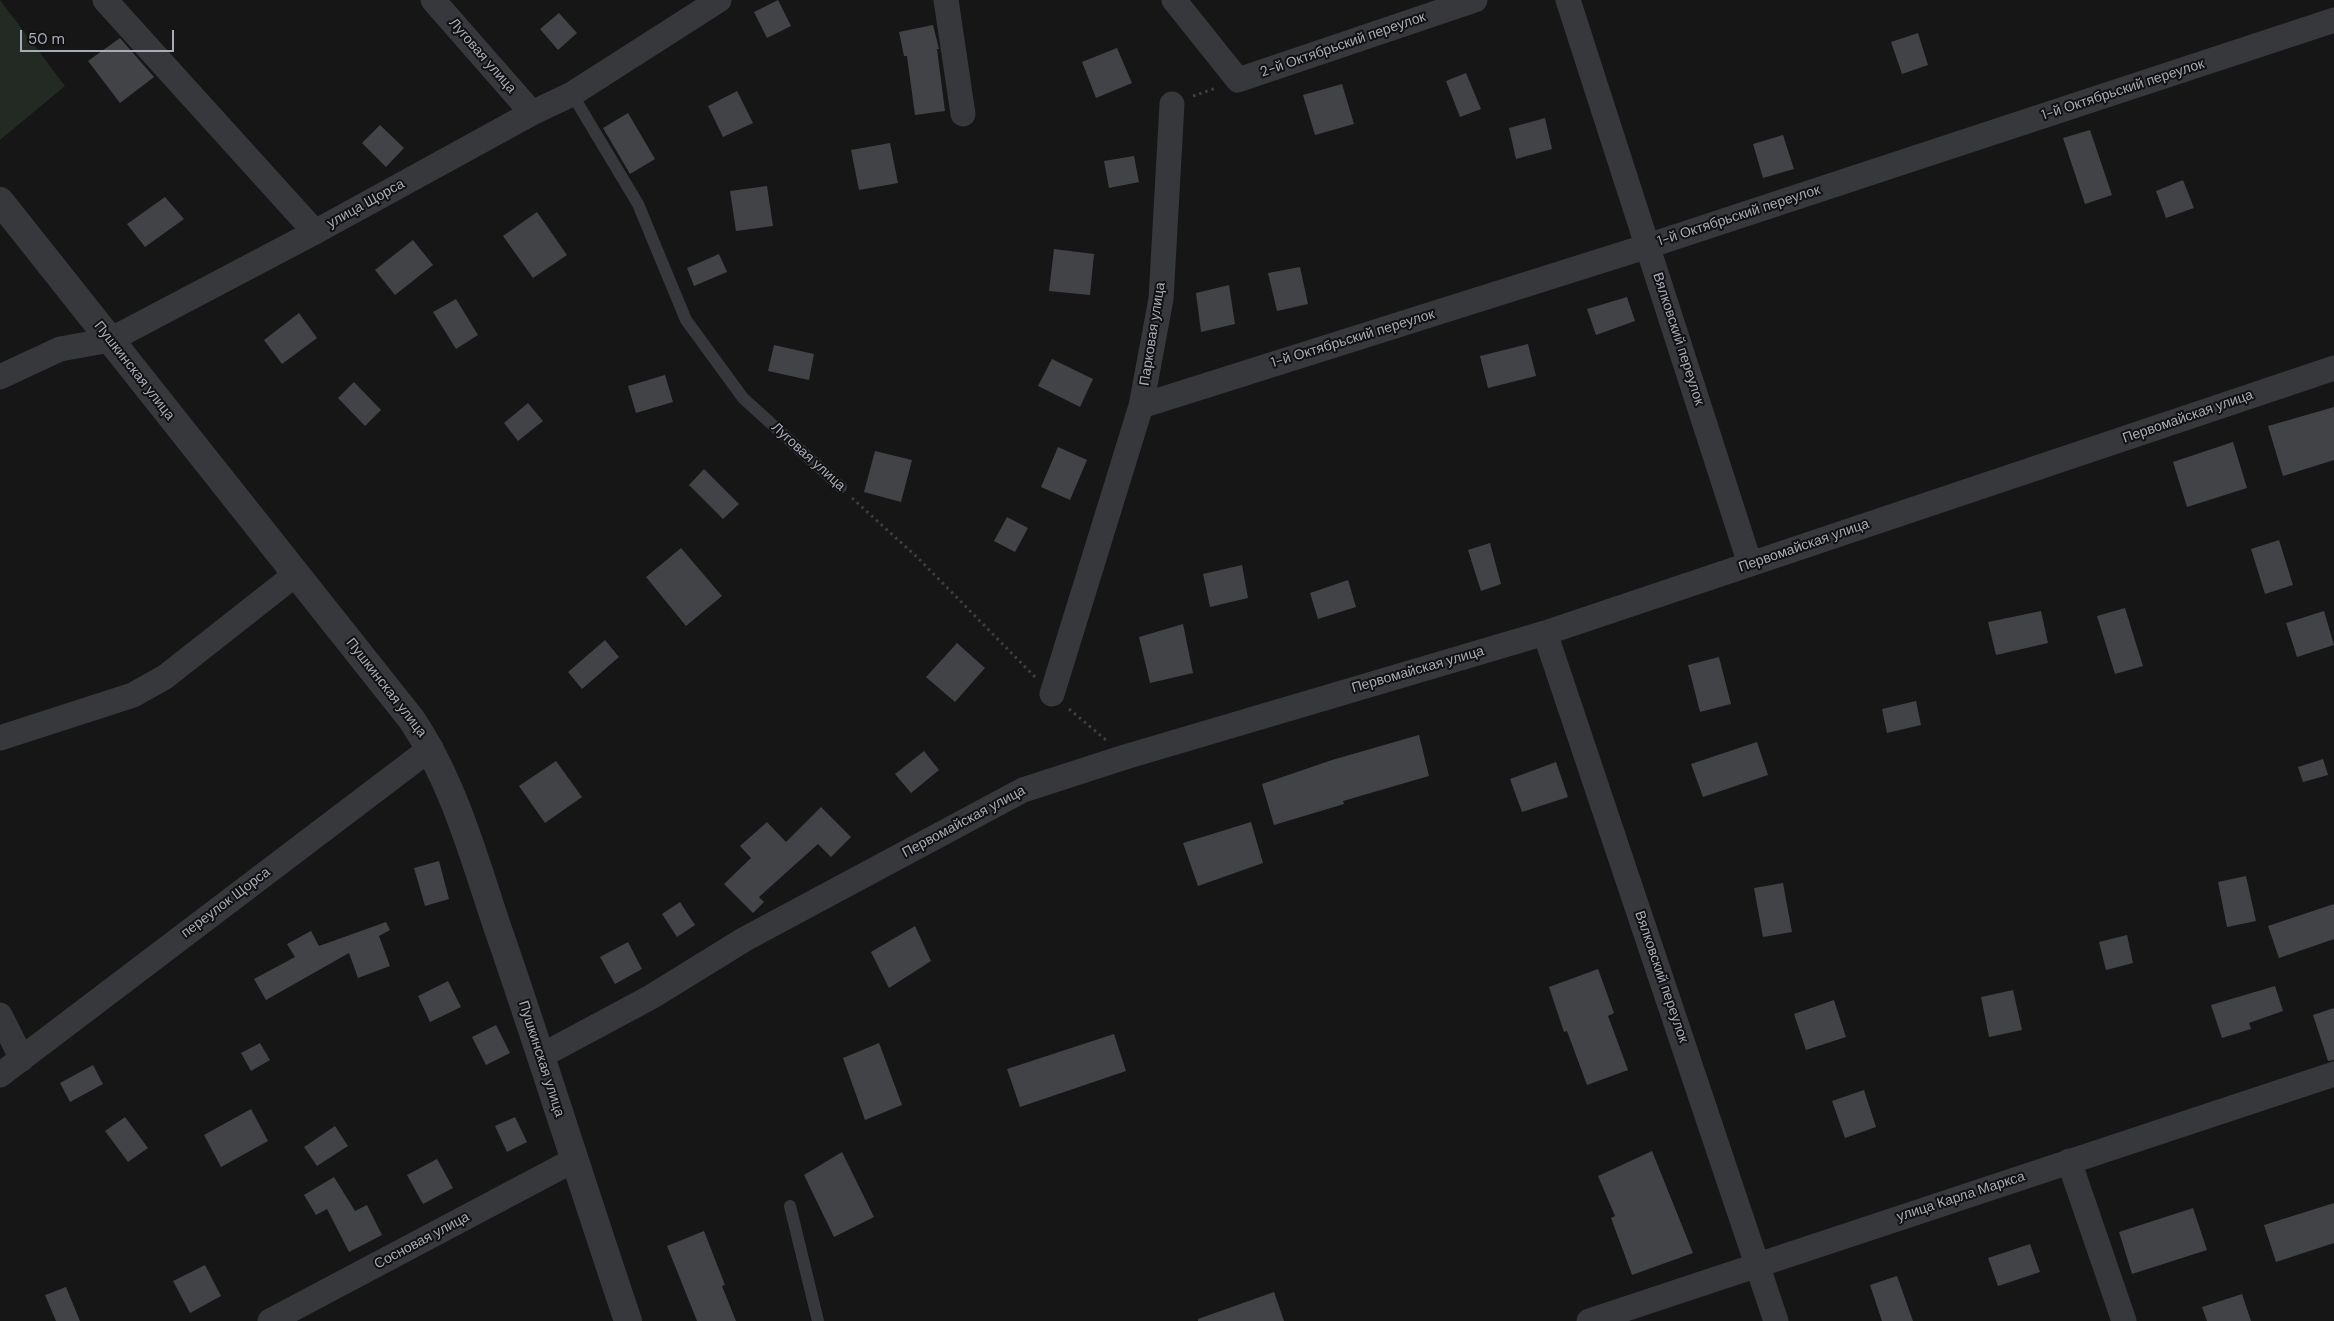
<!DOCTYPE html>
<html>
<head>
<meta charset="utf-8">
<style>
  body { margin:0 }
  #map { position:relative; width:2334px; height:1321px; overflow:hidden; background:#161617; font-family:"DM Sans",sans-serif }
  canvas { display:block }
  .scale { position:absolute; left:20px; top:30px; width:154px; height:22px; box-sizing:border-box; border:2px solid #a8acb7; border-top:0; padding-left:6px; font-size:15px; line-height:18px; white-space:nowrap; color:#a8acb7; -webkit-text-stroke:4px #111112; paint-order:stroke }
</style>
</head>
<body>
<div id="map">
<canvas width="2334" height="1321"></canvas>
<div class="scale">50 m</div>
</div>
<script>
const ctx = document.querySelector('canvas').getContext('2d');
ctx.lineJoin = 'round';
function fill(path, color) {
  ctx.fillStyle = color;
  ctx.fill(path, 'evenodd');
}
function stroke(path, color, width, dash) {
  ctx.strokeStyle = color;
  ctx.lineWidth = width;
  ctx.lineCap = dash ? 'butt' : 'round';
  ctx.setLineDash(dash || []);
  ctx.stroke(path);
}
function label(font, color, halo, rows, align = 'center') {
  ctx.font = font + ' "DM Sans",sans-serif';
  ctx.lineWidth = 4;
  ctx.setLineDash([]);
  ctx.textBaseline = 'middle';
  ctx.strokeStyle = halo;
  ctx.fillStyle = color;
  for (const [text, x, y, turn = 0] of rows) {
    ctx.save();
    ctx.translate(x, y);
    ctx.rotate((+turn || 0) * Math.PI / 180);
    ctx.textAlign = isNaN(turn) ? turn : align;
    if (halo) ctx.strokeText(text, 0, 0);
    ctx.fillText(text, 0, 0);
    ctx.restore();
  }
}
const green = new Path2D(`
  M0,0L65,86L0,140Z`);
const building = new Path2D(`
  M778,0L791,26L767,38L754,12Z
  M559,13L577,33L558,50L540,29Z
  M933,25L939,49H937L945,111L915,115L907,56H904L899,32Z
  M1918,33L1928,65L1902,74L1891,42Z
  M120,38L154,77L120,103L88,61Z
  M1117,48L1132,83L1096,98L1082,62Z
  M1466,73L1481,109L1460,117L1446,81Z
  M1342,84L1354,124L1315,135L1303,95Z
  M737,91L753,123L723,137L708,106Z
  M628,113L655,159L630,174L603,128Z
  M1545,118L1552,149L1516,159L1509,128Z
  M380,125L404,148L386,167L362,143Z
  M2090,130L2112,195L2085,204L2063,138Z
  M1783,135L1794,169L1763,178L1753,144Z
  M890,143L898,183L859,190L851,150Z
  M1134,156L1139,182L1109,188L1104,161Z
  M2183,180L2194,208L2166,218L2156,191Z
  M767,186L773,226L736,231L730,191Z
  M165,197L184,219L145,247L127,224Z
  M537,212L567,255L533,278L503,236Z
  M413,240L433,265L395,295L375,270Z
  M1054,249L1094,254L1090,295L1049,291Z
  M719,254L727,272L694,286L687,268Z
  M1300,267L1308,304L1277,311L1268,273Z
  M1229,285L1235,324L1201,332L1196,293Z
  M1627,297L1635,321L1596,335L1587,309Z
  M456,299L478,335L456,349L433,312Z
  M299,313L317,338L282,364L264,340Z
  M1528,344L1536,376L1488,388L1480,356Z
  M774,345L814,354L809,380L768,371Z
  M1052,359L1093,379L1080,407L1038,386Z
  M665,375L673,402L636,413L628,386Z
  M354,382L381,410L365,426L338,398Z
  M528,403L543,421L518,441L504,423Z
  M2334,407V460L2283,476L2268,426Z
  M2233,442L2247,488L2187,507L2173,462Z
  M1058,447L1087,460L1070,500L1041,487Z
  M875,451L912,460L901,502L864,492Z
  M704,469L739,504L723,519L689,485Z
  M1007,517L1028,528L1015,552L994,541Z
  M2279,540L2293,585L2265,594L2251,549Z
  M1490,543L1501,584L1481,591L1468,550Z
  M681,548L722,596L686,626L646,577Z
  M1242,565L1248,598L1210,607L1203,574Z
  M1348,580L1356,607L1318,619L1310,593Z
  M2125,608L2143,666L2115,674L2097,616Z
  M2041,611L2048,643L1996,655L1988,622Z
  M2324,611L2334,645L2297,657L2286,623Z
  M1183,624L1193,673L1150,683L1139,637Z
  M605,640L619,657L582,689L568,672Z
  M957,643L985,668L955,702L926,677Z
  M1719,657L1731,704L1700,712L1688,665Z
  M1916,701L1921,725L1887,733L1882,709Z
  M1419,735L1429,776L1343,801L1344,804L1274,825L1262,784L1332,760Z
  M1757,742L1768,775L1703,797L1691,764Z
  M924,751L939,770L911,793L895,774Z
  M2323,759L2328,775L2303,782L2298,767Z
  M556,761L582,797L545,823L519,786Z
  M1556,762L1568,797L1522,812L1510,779Z
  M821,807L851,837L831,857L818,844L759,897L764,902L753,913L724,884L751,858L740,846L767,822L786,842Z
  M1251,822L1263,863L1198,886L1183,843Z
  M439,861L449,899L425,906L414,868Z
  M2246,876L2256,921L2227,927L2218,882Z
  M1783,883L1792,932L1763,937L1754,888Z
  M680,902L695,925L677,937L662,914Z
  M2334,904V939L2279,958L2268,926Z
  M386,922L390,930L379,936L390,966L358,978L349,953L266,1000L254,979L295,957L287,944L311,931L319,946Z
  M915,926L931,961L889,988L871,952Z
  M2127,935L2133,963L2106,970L2099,942Z
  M628,942L642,969L615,984L600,957Z
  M1598,969L1614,1013L1608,1016L1628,1070L1587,1085L1567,1031L1564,1032L1549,987Z
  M448,981L461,1007L430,1022L418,996Z
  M2275,986L2283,1011L2249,1023L2251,1029L2222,1038L2211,1005Z
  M2013,990L2022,1030L1989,1037L1981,997Z
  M1834,1000L1846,1037L1806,1050L1794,1014Z
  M2334,1008V1060L2328,1061L2313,1015Z
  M496,1025L510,1053L486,1065L472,1037Z
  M1114,1034L1126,1071L1020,1107L1007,1069Z
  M260,1043L270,1060L251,1071L241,1053Z
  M879,1043L902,1105L865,1120L843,1058Z
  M93,1065L103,1084L70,1102L60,1083Z
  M1864,1090L1876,1127L1845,1138L1832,1101Z
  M251,1109L268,1141L221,1167L204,1135Z
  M125,1117L148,1148L128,1162L105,1131Z
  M515,1117L527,1142L507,1152L495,1126Z
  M335,1126L348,1146L317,1166L304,1147Z
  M1652,1151L1693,1253L1632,1275L1611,1218L1615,1216L1598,1176Z
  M842,1152L874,1217L834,1237L804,1175Z
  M437,1159L453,1188L423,1204L407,1175Z
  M334,1177L355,1211L367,1205L382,1235L349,1252L327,1209L316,1215L304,1195Z
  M2334,1203V1243L2276,1262L2264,1225Z
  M2193,1208L2207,1250L2132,1274L2119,1232Z
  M704,1231L725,1285L722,1286L736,1321H697L667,1246Z
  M2030,1244L2040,1272L1998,1286L1988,1258Z
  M205,1265L221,1296L190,1313L173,1281Z
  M1897,1276L1913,1321H1882L1870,1285Z
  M66,1287L80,1321H56L45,1295Z
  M1274,1292L1284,1321H1198V1319Z
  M2242,1294L2251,1321H2207L2202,1307Z`);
const path = new Path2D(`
  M1193,96L1216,88
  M852,498L918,558L1035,677
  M1069,709L1106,740`);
const service = new Path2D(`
  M572,94L638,204L686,320L743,398L841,487
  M790,1206L818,1321`);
const minor = new Path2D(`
  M105,0L315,232
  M433,0L532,113
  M946,0L963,114
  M1174,0L1238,80L1475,0
  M1568,0L1750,564
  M0,377L60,349L110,340L315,232L532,113L572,94L719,0
  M1141,406L1648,246L2334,20
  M1545,633L1776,1321
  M1052,694L1141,406L1161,299L1172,104
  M0,738L133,695L165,677L296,574
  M0,1015L22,1059
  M541,1056L651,997L745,939L1023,790L1125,757L1545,633L2334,368
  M0,1075L431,748
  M2069,1161L2124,1321
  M270,1321L574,1160
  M1589,1321L2334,1074`);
const tertiary = new Path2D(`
  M0,201L412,720C454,783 474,858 498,929C543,1059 584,1191 628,1321`);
const streetNames = [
  ["2-й Октябрьский переулок",1343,45,-19],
  ["Луговая улица",482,56,49],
  ["1-й Октябрьский переулок",2123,90,-18],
  ["улица Щорса",366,204,-29],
  ["1-й Октябрьский переулок",1739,216,-18],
  ["Парковая улица",1153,334,-81],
  ["1-й Октябрьский переулок",1353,339,-17],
  ["Вялковский переулок",1678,339,72],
  ["Пушкинская улица",134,371,52],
  ["Первомайская улица",2188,417,-19],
  ["Луговая улица",808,457,42],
  ["Первомайская улица",1804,546,-19],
  ["Первомайская улица",1418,670,-16],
  ["Пушкинская улица",386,688,52],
  ["Первомайская улица",964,822,-28],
  ["переулок Щорса",226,903,-37],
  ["Вялковский переулок",1661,977,71],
  ["Пушкинская улица",541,1059,72],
  ["улица Карла Маркса",1961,1197,-18],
  ["Сосновая улица",422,1241,-28]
];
fill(green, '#222a23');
fill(building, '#424347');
stroke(path, '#3d3f43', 3, [2.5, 4]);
stroke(service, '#37383c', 12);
stroke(minor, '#37383c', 25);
stroke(tertiary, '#37383c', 28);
label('14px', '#a8acb7', '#111112', streetNames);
</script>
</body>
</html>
